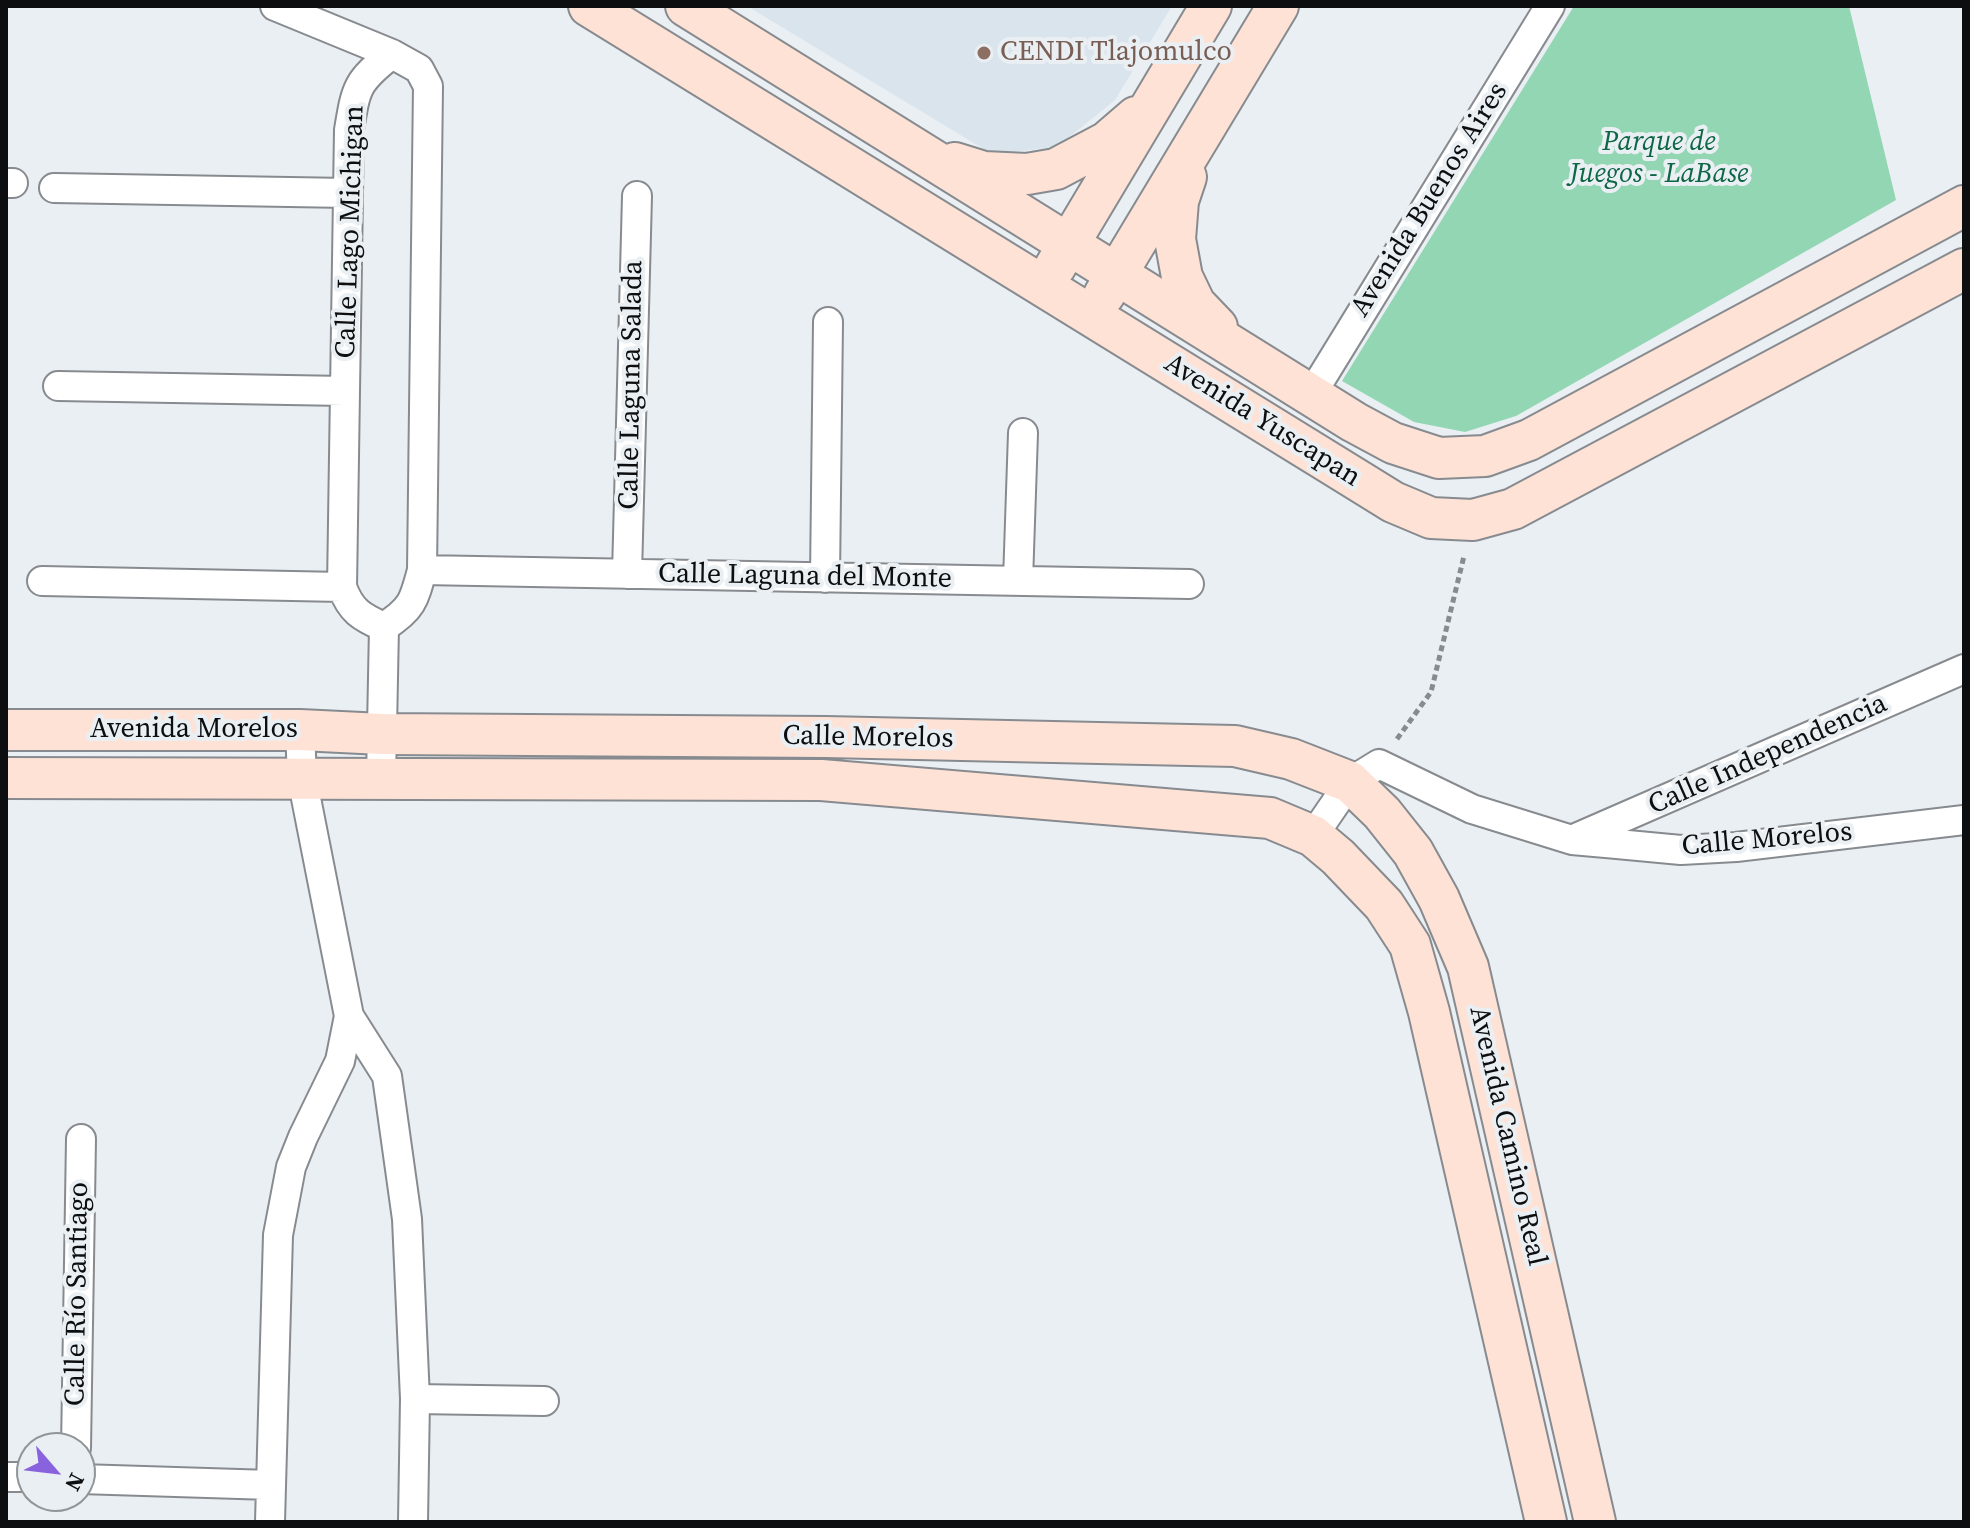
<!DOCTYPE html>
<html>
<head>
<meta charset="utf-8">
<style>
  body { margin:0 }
  #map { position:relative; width:1970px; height:1528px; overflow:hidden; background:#eaeff3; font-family:"Source Serif 4",serif }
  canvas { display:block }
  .frame { position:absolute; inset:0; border:8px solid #0c0e0f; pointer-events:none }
  .north { position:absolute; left:16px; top:1432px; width:80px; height:80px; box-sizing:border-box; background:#eaeff3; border:2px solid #919598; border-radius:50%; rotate:118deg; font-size:22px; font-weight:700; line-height:32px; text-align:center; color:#0c0e0f }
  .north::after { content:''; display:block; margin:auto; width:28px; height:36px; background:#8963dd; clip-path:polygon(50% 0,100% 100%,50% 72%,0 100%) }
</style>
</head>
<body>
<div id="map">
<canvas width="1970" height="1528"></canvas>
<div class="frame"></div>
<div class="north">N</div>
</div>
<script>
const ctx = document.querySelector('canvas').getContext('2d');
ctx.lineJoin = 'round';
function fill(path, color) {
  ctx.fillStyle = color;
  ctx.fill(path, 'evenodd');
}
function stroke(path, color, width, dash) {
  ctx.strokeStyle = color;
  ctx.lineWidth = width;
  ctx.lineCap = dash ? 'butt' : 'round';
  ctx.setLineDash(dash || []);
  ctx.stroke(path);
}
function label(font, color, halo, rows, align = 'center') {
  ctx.font = font + ' "Source Serif 4",serif';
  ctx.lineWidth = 8;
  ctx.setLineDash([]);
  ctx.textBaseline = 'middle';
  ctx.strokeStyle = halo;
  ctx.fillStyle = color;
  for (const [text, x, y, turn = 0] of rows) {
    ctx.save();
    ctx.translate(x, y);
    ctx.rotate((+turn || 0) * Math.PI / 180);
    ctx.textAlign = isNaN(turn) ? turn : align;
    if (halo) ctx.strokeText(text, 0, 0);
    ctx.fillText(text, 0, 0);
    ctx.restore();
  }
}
const built = new Path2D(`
  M747,6H1172L1115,100L1057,147L992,154Z`);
const green = new Path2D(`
  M1574,6H1849L1896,200L1516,416L1465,432L1414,422L1342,381Z`);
const path = new Path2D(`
  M1397,739L1431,692L1464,556`);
const street = new Path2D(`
  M275,6L392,54L419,69L428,86L422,570C414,601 412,609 384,627
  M6,183H13
  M54,188L348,193
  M58,386L345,391
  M1311,395L1550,6
  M422,570L1189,584
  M627,574L637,196
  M825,578L828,322
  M42,581L342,587
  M1018,581L1023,433
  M384,627C361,617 351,611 342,587L349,130C356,87 357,81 392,54
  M300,730L302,778L349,1016L387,1076L407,1219L415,1399L413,1522
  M381,779L384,627
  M1313,836L1350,782L1379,764L1472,809L1572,840L1617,844L1681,850L1736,847L1964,820
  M1576,838L1964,669
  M415,1399L544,1401
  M76,1448L81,1139
  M6,1477H32
  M80,1479L271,1485
  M270,1522L278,1235L291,1167L303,1137L340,1061L349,1016`);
const secondary = new Path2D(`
  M589,6L1351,476L1393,502L1431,518L1473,520L1513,509L1964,269
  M686,6L1354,422L1393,443L1439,458L1485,456L1529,440L1964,206
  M955,163L984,172L1027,174L1056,169L1107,142L1136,117
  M1186,177L1178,201L1175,239L1182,277L1195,304L1217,327
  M1055,267L1211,6
  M1104,295L1278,6
  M6,730H300L382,734L826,737L1235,746L1291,759L1350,782L1382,813L1413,852L1439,899L1468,967L1595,1522
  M6,778L821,780L1270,818L1313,836L1338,857L1384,905L1410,945L1429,1012L1546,1522`);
const markers = [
  [984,53,8,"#8d6e63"]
];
const educationNames = [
  ["CENDI Tlajomulco",1000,53]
];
const parkNames = [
  ["Parque de",1659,143],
  ["Juegos - LaBase",1659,175]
];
const streetNames = [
  ["Avenida Buenos Aires",1430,200,-58],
  ["Calle Lago Michigan",351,232,-88],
  ["Calle Laguna Salada",632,385,-89],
  ["Avenida Yuscapan",1262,421,32],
  ["Calle Laguna del Monte",805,577,1],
  ["Avenida Morelos",194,730],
  ["Calle Morelos",868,738,1],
  ["Calle Independencia",1768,755,-24],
  ["Calle Morelos",1767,840,-5],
  ["Avenida Camino Real",1507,1136,77],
  ["Calle Río Santiago",78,1294,-89]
];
fill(built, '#d9e4ed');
fill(green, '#93d6b3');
stroke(street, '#878b8f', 32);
stroke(secondary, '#878b8f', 44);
stroke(path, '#878b8e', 5, [6, 4]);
stroke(street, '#fff', 28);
stroke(secondary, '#fee2d6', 40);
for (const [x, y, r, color] of markers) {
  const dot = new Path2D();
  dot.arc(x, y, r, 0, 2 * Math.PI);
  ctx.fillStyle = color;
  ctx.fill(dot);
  stroke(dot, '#eaeff3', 3);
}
label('28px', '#785e54', '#eaeff3', educationNames, 'left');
label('italic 28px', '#0d6644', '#eaeff3', parkNames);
label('28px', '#0c0e0f', '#eaeff3', streetNames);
</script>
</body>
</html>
